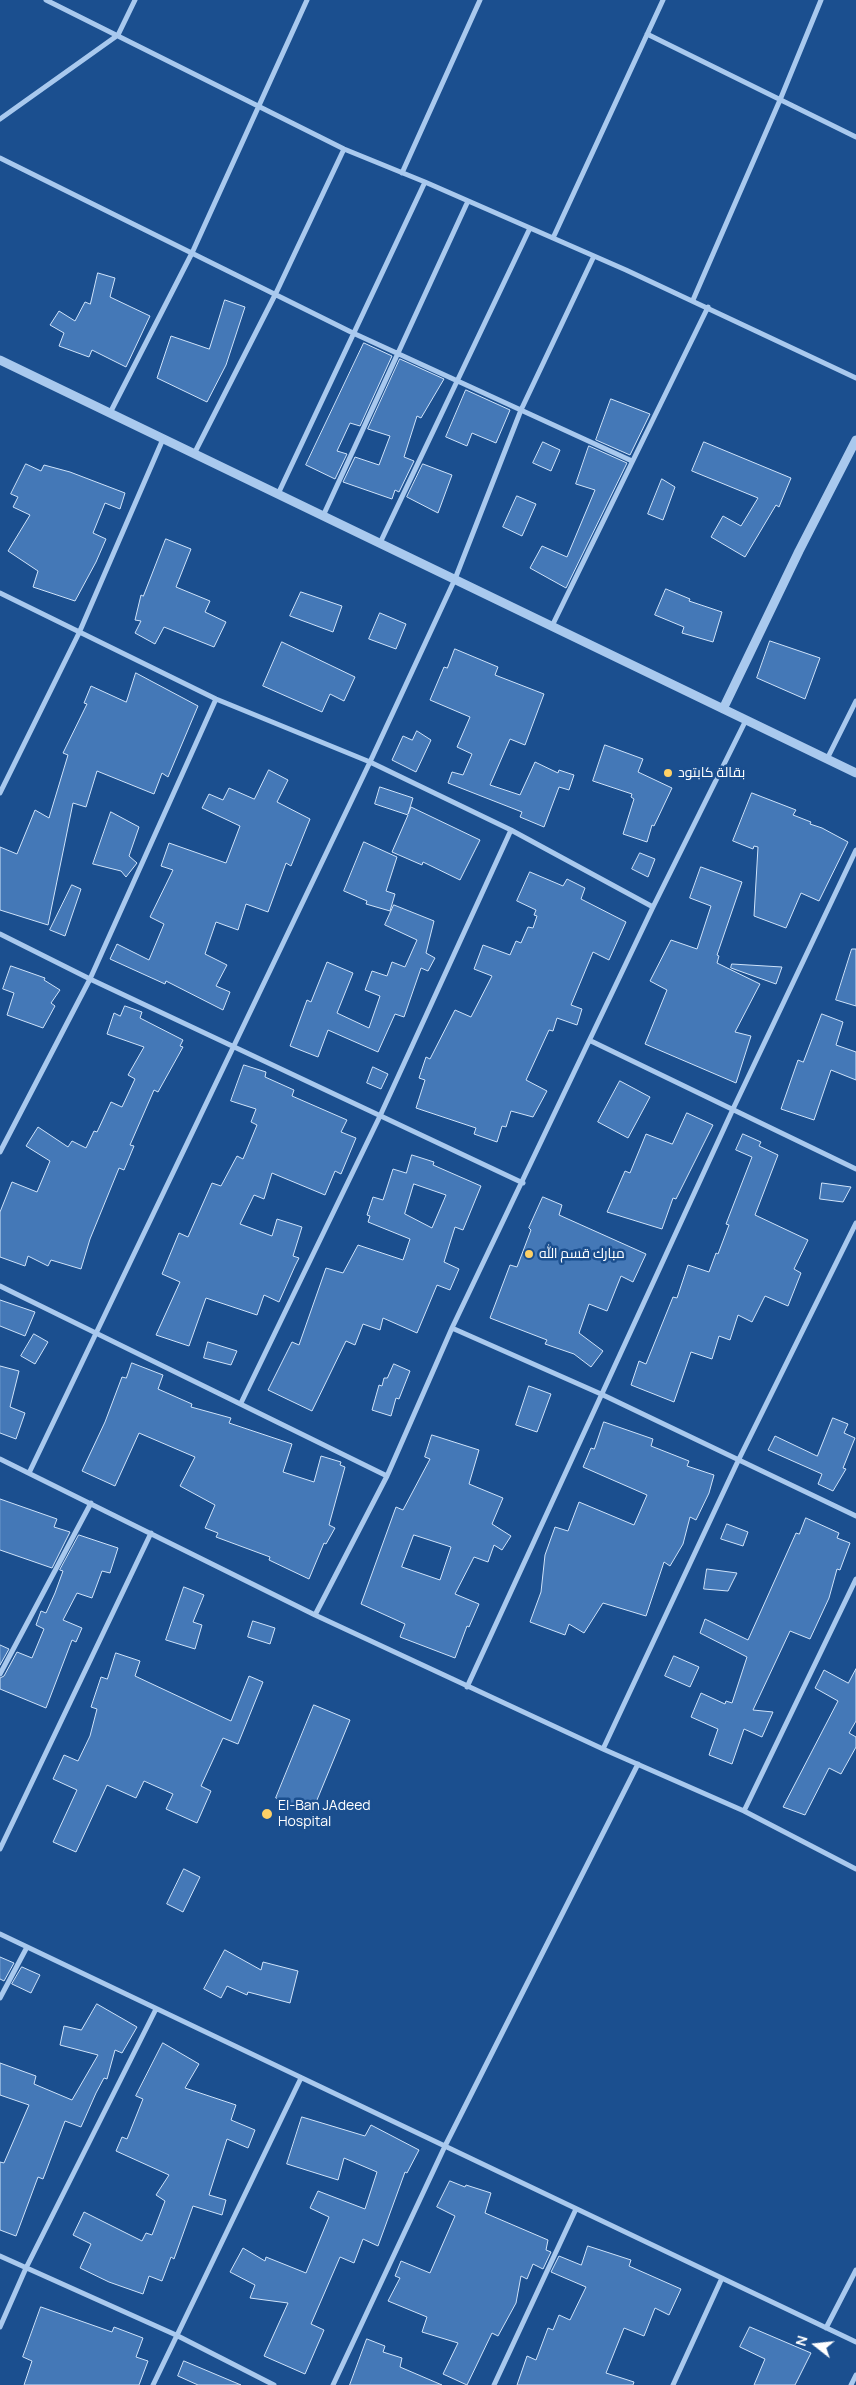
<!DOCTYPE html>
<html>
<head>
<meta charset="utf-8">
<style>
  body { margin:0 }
  #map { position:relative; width:856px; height:2385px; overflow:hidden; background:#1b4f8f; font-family:Manrope,sans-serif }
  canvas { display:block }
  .north { position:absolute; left:791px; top:2320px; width:50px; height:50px; -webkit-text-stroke:4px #1b4f8f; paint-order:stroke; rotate:286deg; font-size:14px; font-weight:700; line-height:20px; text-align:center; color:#fff }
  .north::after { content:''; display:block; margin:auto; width:18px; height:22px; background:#fff; clip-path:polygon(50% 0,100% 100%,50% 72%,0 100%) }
</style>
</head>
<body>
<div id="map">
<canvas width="856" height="2385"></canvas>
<div class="north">N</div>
</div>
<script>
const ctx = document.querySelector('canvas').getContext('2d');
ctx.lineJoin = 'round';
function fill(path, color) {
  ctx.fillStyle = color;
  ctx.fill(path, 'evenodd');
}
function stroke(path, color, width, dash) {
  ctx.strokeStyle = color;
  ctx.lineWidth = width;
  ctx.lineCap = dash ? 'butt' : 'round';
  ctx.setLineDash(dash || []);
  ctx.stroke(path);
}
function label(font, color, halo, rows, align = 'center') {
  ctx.font = font + ' Manrope,Cairo,sans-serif';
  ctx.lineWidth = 5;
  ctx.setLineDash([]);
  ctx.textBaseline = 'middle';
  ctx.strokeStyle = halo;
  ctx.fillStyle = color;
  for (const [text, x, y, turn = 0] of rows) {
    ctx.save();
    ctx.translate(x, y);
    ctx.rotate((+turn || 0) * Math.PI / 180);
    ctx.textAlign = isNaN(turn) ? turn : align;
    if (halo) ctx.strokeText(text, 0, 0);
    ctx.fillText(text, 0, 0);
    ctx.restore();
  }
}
const building = new Path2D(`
  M98,273L115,278L110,297L150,316L126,367L92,350L89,357L59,346L64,333L50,325L59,311L75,321L85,302L90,304Z
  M225,300L245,307L226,365L207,402L157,378L171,336L209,349Z
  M364,343L392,356L360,426L350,423L337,451L347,454L335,479L306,465Z
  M400,359L444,379L421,418L417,416L404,457L414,461L399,492L395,490L392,499L343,482L355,457L379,465L390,436L368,429Z
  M466,390L510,410L496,443L472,433L467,446L446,437Z
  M611,399L650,414L630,455L596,440Z
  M543,442L560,450L551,471L533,463Z
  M704,442L791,478L779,507L776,505L745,557L711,537L723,516L741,526L758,498L692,471Z
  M589,446L627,463L566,588L530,568L542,546L567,557L595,490L576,484Z
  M26,464L41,471L44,465L70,472L125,493L120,509L105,503L93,533L106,539L96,562L75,601L33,587L38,571L8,551L30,515L13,507L18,497L11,494Z
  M423,464L452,475L438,513L407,497Z
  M662,479L675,487L663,520L648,514Z
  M517,496L536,504L522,536L503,527Z
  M166,539L191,549L176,587L210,601L205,612L226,622L214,647L164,627L155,644L135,633L141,621L135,620L141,595L143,596Z
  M666,589L690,599L689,601L722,612L713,642L682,633L684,627L655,615Z
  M301,592L342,606L333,632L290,616Z
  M380,613L406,624L396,649L369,639Z
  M770,641L820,658L805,699L757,678Z
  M282,642L355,677L344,701L330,694L322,712L263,686Z
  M455,649L498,667L495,675L544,694L525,745L510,739L490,785L520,795L535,762L558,773L559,770L574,775L569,790L559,787L544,827L520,817L522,812L448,783L452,772L463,775L472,754L457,747L470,717L430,700L444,667L447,668Z
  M136,673L198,706L168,777L162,773L154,794L97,771L86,807L73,803L48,925L0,910V847L17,854L35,810L49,818L68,755L63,753L87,704L84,703L91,686L126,702Z
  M417,731L431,740L416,772L392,760L403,736L412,740Z
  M605,745L643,759L638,772L672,788L654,826L652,825L647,842L623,834L634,799L631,797L632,794L593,781Z
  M269,770L288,780L277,802L310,819L291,866L286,863L268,912L246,904L238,930L216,922L205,954L227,965L216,986L230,992L223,1010L166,981L165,984L110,959L117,944L149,960L164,924L150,917L173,870L161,866L169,843L226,863L240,826L202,808L209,794L223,800L229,788L254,799Z
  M380,787L413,798L408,814L411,807L480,840L460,880L423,862L422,865L392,852L408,815L375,804Z
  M752,793L796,810L793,815L811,822L810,824L822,828L848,842L819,901L801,893L786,928L754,916L758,847L754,846L753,849L733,841Z
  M111,812L139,827L129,856L137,863L126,877L121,871L93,864Z
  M364,842L397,857L386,891L395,894L390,911L366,904L367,901L344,891Z
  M640,853L655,859L648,877L632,869Z
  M701,867L742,882L717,955L719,956L717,963L760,984L735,1032L751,1036L736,1083L645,1044L667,990L650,981L671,940L697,949L711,906L690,898Z
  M530,872L563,886L567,879L585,888L581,899L626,922L609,960L593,952L571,1005L582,1009L577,1025L557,1018L553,1031L549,1030L526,1080L547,1091L533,1117L511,1111L506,1127L502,1126L497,1142L474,1134L476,1128L416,1108L425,1080L419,1078L426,1057L430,1059L455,1010L471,1017L492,976L474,969L483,945L510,955L516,941L521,943L528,927L533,928L537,916L534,915L536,910L517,901Z
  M72,885L81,889L65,936L50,930Z
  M394,905L434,921L426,953L435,958L428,971L421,968L404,1017L395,1014L378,1052L328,1030L318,1057L290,1046L307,1000L311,1002L327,962L353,973L337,1013L369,1028L380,996L365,990L372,971L387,976L392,962L405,967L417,940L385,925Z
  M852,949H856V1006L836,1000Z
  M732,964L782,967L776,984L731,968Z
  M11,966L45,978L44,980L60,990L51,1003L55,1006L43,1028L7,1015L14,993L3,989Z
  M125,1006L142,1012L140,1018L183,1040L180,1046L183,1047L158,1092L154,1090L130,1145L134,1146L124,1170L119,1168L90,1239L81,1269L51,1260L48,1266L28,1256L25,1266L0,1257V1212L12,1182L37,1192L50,1161L26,1146L38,1127L68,1147L72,1141L86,1148L94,1131L97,1132L111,1102L122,1107L135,1079L128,1075L144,1047L107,1034L114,1013L120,1016Z
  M822,1014L843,1022L836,1045L856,1052V1080L831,1070L814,1120L781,1109L798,1060L803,1062Z
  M244,1065L266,1072L265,1077L294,1090L292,1096L347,1120L341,1132L356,1138L341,1174L335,1171L325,1195L272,1173L264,1199L254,1195L240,1224L272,1236L277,1219L302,1227L293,1256L299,1258L295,1266L279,1302L264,1295L257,1315L206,1298L189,1346L156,1335L180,1282L162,1274L179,1233L188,1237L212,1183L221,1186L237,1156L243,1159L257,1125L251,1122L256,1109L231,1101Z
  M373,1067L388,1074L381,1089L367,1083Z
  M620,1081L650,1097L628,1138L598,1122Z
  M687,1113L713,1125L676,1199L673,1198L662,1229L607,1212L625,1171L630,1173L646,1134L672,1144Z
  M743,1134L761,1142L759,1146L778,1155L755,1215L808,1240L794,1269L801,1273L788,1306L765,1296L752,1322L738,1315L730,1340L719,1336L712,1359L691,1352L674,1402L631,1385L639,1361L646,1364L673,1297L677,1298L688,1265L709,1272L716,1253L718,1254L729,1225L726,1224L752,1157L736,1150Z
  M412,1155L434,1162L433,1165L481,1186L463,1230L455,1227L444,1262L459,1269L450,1290L437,1285L417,1333L383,1318L380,1330L363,1324L355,1345L346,1341L312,1411L268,1390L292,1342L299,1345L326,1268L343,1273L358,1245L403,1260L410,1239L368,1222L370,1216L367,1215L373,1197L383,1200L393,1169L406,1173ZM414,1184L446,1195L432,1228L405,1214Z
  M822,1183L851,1187L843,1202L820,1199Z
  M543,1197L562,1205L559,1215L646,1254L633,1282L621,1276L607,1311L589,1304L579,1333L603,1351L591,1367L574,1354L545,1344L547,1340L490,1318L510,1265L517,1267L531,1230L529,1228Z
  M0,1300L35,1312L25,1336L0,1326Z
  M34,1334L48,1342L35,1364L21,1356Z
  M208,1342L237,1351L231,1365L204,1358Z
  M132,1363L163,1375L158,1389L192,1404L191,1407L231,1418L229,1423L292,1444L283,1472L314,1482L321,1456L341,1462L340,1465L345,1467L329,1525L335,1528L326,1544L324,1543L309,1579L269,1560L270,1557L216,1537L218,1533L205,1528L215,1505L180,1486L195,1457L139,1433L115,1486L82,1471L105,1422L122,1377L126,1378Z
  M394,1364L410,1371L399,1399L396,1398L391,1416L372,1410L379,1385L382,1386L384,1378H387Z
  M0,1366L19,1371L10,1407L25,1413L16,1439L0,1433Z
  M529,1386L551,1394L537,1432L516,1425Z
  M833,1418L848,1424L844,1433L855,1438L843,1468L846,1469L833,1491L818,1484L822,1474L768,1450L775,1436L817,1456Z
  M604,1422L653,1439L651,1446L689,1461L687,1466L714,1475L709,1493L696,1520L690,1517L683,1544L670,1566L664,1562L646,1616L603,1603L584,1633L569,1624L565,1635L530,1622L541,1592L545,1555L555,1527L568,1531L579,1502L634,1525L647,1495L583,1467L591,1448L594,1449Z
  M432,1435L479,1450L469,1484L503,1498L492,1524L511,1536L502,1550L494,1545L488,1562L474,1557L455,1594L479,1604L469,1627L467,1626L455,1658L400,1637L405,1624L361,1604L396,1507L403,1510L430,1459L425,1457ZM414,1535L451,1547L440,1580L402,1567Z
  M0,1499L57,1519L54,1527L70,1532L52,1568L0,1550Z
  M806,1518L839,1533L837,1538L850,1543L840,1570L837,1569L829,1598L810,1639L790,1631L753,1710L773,1712L762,1737L744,1729L732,1764L709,1755L718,1729L691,1717L701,1693L725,1704L726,1701L732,1703L747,1657L700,1633L705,1619L748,1640L796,1533L799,1534Z
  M727,1524L748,1532L743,1546L721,1539Z
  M79,1535L118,1548L110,1573L102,1571L92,1598L77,1593L63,1620L82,1628L76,1642L72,1640L46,1708L0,1689V1678L4,1676L17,1652L32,1658L44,1629L36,1625L41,1611L46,1613L55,1593L63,1571L60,1570Z
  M707,1569L737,1573L728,1591L704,1589Z
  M184,1587L204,1595L193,1622L202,1625L195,1649L166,1640Z
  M253,1621L275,1628L270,1644L248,1637Z
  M0,1645L9,1649L0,1665Z
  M116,1653L140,1661L135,1676L231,1721L249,1676L263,1682L238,1744L223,1738L201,1786L211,1791L197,1823L166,1809L173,1794L144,1781L136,1798L107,1785L76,1852L53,1842L77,1790L53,1779L64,1755L78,1761L90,1736L97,1709L91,1707L101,1677L107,1679Z
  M674,1656L699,1667L690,1687L665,1676Z
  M856,1669V1721L849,1733L856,1737V1747L841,1774L829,1768L805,1815L783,1807L838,1701L815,1688L824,1670L848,1683Z
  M314,1705L350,1720L312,1812L276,1798Z
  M184,1869L200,1877L183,1912L167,1904Z
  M225,1950L261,1970L263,1962L298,1971L290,2003L248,1992L247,1995L227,1986L221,1998L204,1989Z
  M0,1957L14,1963L4,1981L0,1979Z
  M22,1967L40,1975L31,1993L12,1984Z
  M97,2004L137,2027L122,2053L115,2050L107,2079L104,2078L96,2093L81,2127L65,2121L43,2179L38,2177L16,2236L0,2230V2162L4,2163L29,2105L0,2095V2063L36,2076L34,2084L72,2100L98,2055L60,2045L64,2026L81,2030Z
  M163,2043L199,2064L185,2088L236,2105L231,2120L255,2130L248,2148L227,2139L209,2195L226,2200L222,2215L193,2206L174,2259L171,2257L162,2281L149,2276L143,2294L109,2282L80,2268L91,2244L73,2235L84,2212L142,2241L146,2233L152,2235L165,2201L156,2195L169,2175L116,2151L122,2137L127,2139L143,2099L136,2096Z
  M302,2117L365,2136L371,2125L419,2150L407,2173L405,2172L378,2246L363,2239L354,2263L340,2257L311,2324L324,2330L305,2374L264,2356L288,2303L250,2298L255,2285L230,2272L243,2248L265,2261L266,2257L306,2273L329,2217L310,2208L318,2191L365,2209L377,2172L344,2158L338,2180L287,2164Z
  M450,2181L465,2187L466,2185L491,2193L485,2213L548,2240L546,2250L551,2252L543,2269L533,2264L527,2279L521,2276L516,2303L498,2336L492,2333L467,2385L443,2374L458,2343L422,2332L427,2317L388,2301L400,2278L395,2276L401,2261L430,2273L455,2216L437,2207Z
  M588,2246L631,2260L629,2266L681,2289L669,2315L655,2308L644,2336L624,2328L606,2373L634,2382L633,2385H517L527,2356L536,2360L548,2328L553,2330L559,2315L570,2320L586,2287L551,2272L559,2256L581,2265Z
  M41,2307L112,2332L114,2327L143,2338L136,2357L148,2361L139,2385H24L32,2361L23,2357Z
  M750,2327L811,2353L795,2385H754L765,2359L740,2347Z
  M367,2339L385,2346L383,2352L402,2358L400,2367L442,2385H350Z
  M184,2361L241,2385H198L178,2376Z`);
const minor = new Path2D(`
  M46,0L344,149L425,182L626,270L856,378
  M647,34L856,137
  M0,119L118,35L135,0
  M0,158L353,333L632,461
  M402,173L480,0
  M553,238L663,0
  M693,300L780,100L821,0
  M110,413L192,253L307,0
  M194,454L276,293L344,149
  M278,494L425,182
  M323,516L468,201
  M380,543L530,228
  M0,593L216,699L370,762L511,830L653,907
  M552,626L708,307
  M827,759L856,701
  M0,793L79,633L163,439
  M0,934L90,979L523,1183
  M591,1041L856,1169
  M0,1152L90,979L216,699
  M0,1286L387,1476
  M452,1328L601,1394L856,1516
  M241,1403L380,1116L511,830
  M0,1459L315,1615L603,1749L744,1811L856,1869
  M29,1473L370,762L455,579L521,410L594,256
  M315,1615L387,1476L452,1328L653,907L746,720
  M0,1674L91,1503
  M467,1687L733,1109L856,850
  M603,1749L738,1461L856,1223
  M744,1811L856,1579
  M0,1849L151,1533
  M0,1934L856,2342
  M0,1998L27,1947
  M0,2256L176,2335L274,2385
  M0,2327L26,2268L156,2009
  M826,2328L856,2270
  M153,2385L301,2078
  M333,2385L445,2146L638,1764
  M494,2385L576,2209
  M673,2385L722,2278
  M851,2385L856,2375`);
const tertiary = new Path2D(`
  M0,360L856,773
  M723,709L799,551L856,440`);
const markers = [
  [668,773,5,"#ffd166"],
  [529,1254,5,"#ffd166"],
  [267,1814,6,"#ffd166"]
];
const poiNames = [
  ["بقالة كابتود",678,773],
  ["مبارك قسم الله",539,1254],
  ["El-Ban JAdeed",278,1806],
  ["Hospital",278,1822]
];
fill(building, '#4478b7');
stroke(building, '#cfe3fa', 1);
stroke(minor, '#a9c9ee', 5);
stroke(tertiary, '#a9c9ee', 9);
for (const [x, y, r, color] of markers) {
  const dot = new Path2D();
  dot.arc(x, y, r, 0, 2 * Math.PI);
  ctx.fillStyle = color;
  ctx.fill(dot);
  stroke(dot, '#1b4f8f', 2);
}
label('14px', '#fff', '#1b4f8f', poiNames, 'left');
</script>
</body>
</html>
